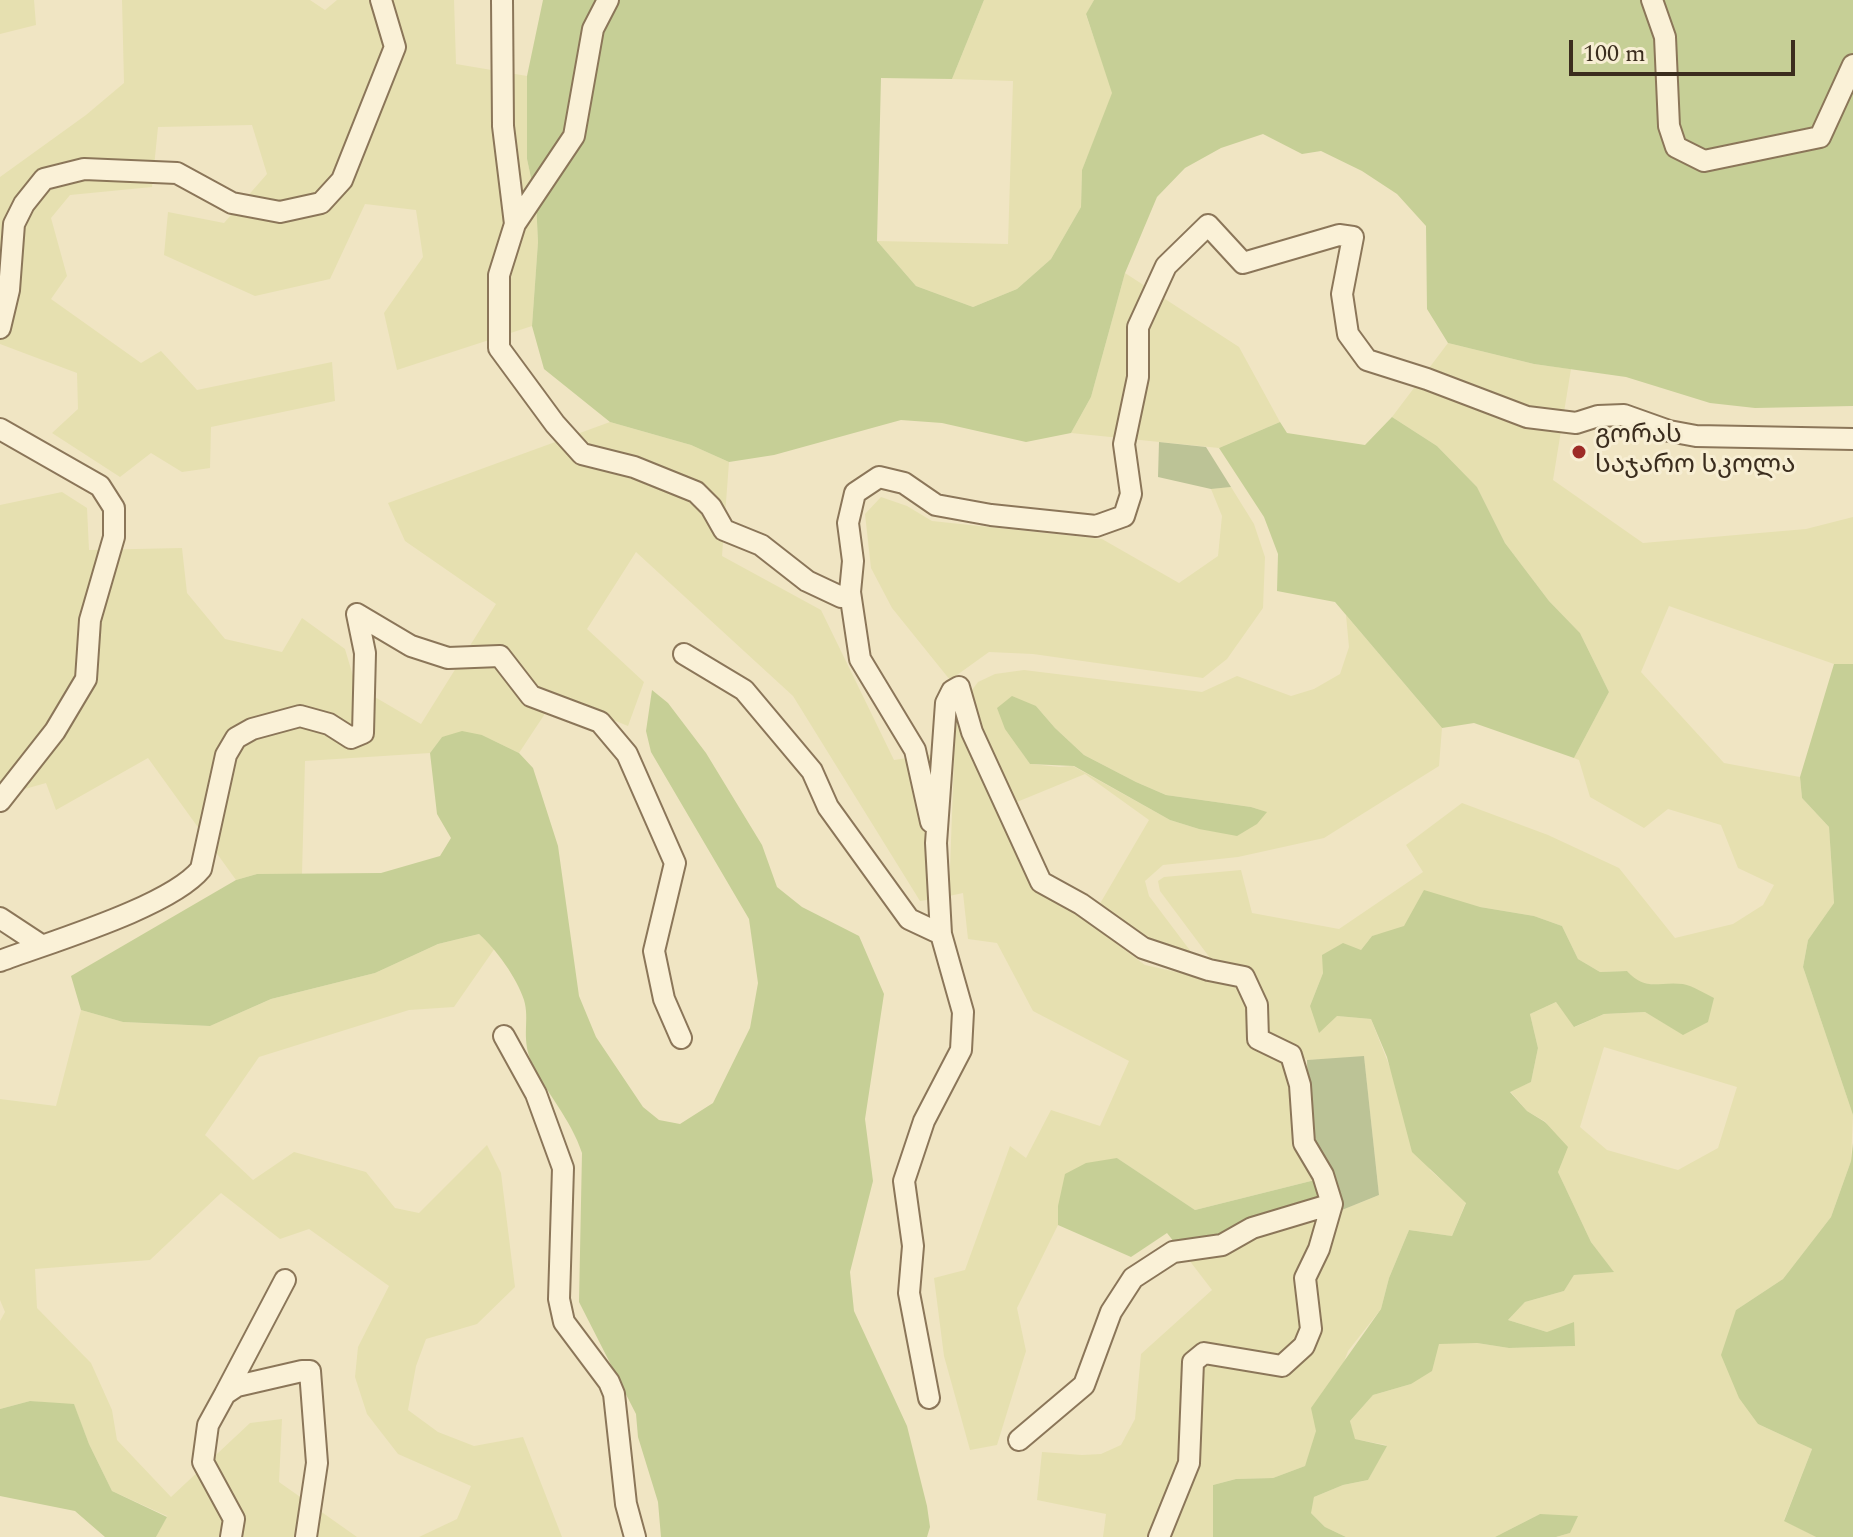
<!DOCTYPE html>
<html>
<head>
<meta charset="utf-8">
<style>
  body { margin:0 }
  #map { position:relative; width:1853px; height:1537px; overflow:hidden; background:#f0e5c3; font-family:Spectral,serif }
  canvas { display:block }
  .scale { position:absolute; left:1569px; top:40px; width:226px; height:36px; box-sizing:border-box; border:4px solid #3b2d1e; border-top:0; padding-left:10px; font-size:24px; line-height:28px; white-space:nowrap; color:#3b2d1e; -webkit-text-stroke:6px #f7eed3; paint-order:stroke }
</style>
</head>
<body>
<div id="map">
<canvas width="1853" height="1537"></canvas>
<div class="scale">100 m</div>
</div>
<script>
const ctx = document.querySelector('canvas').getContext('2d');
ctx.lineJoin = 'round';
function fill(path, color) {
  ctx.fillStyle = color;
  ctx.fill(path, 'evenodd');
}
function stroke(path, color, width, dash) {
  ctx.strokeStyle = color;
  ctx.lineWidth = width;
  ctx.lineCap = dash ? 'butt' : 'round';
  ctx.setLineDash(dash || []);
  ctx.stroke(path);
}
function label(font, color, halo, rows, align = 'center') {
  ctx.font = font + ' Spectral,"Noto Sans Georgian",serif';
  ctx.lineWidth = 6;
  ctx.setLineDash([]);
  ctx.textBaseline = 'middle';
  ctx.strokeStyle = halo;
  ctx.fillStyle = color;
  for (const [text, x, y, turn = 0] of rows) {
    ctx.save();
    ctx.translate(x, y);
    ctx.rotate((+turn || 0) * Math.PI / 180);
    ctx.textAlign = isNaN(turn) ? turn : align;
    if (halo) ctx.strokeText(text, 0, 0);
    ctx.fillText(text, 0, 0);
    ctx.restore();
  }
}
const farmland = new Path2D(`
  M0,0H34L36,25L0,34Z
  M122,0H310L325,10L337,0H454L456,64L527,76V159L536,201L538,242L532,326L397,370L384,313L423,257L416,210L365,204L330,279L255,296L164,255L168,212L224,223L267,174L252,125L158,127L152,187L70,195L51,218L67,276L51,299L141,363L161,351L197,390L332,362L335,401L211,427L210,468L182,472L151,453L120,477L52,433L78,409L77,373L0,344V177L86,115L124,83Z
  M984,0H1094L1086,15L1113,93L1082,170L1081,207L1051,259L1017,289L973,307L916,286L877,241L1008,244L1013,81L952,79Z
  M1125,273L1239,347L1280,422L1219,448L1071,433L1091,397Z
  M1448,343L1534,364L1571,369L1553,480L1643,543L1806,529L1853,517V664H1834L1669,606L1641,672L1724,763L1800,777L1802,798L1829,827L1834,903L1808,940L1803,967L1853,1115L1851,1161L1831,1217L1783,1279L1736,1310L1758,1424L1812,1449L1784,1520L1816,1537H1556L1570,1533L1540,1514L1495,1537H1346L1325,1527L1310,1512L1314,1497L1343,1485L1368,1480L1386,1445L1354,1439L1350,1421L1373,1395L1411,1384L1439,1343H1477L1509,1348L1575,1346L1547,1332L1508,1320L1525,1302L1564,1291L1574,1275L1613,1271L1591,1242L1558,1172L1546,1122L1527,1111L1510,1091L1531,1082L1538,1048L1530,1014L1556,1002L1575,1027L1604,1014L1645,1012L1683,1034L1684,984L1659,986L1637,982L1627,971L1600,972L1578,959L1562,926L1534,916L1480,907L1372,936L1361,950L1323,973L1310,1006L1337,1016L1371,1019L1430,1170L1466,1202L1452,1236L1409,1230L1389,1278L1381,1309L1348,1351L1305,1466L1273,1478L1236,1479L1213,1485V1537H1103L1106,1514L1037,1500L1042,1452L1082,1455L1101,1454L1121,1445L1135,1419L1141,1354L1212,1290L1189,1260L1228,1252L1296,1220L1342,1210L1379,1195L1364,1057L1307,1060L1266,1035V1009L1213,962L1160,891L1158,881L1164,877L1241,870L1252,913L1339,929L1423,872L1406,845L1462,803L1548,835L1619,868L1675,938L1733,924L1763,905L1774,885L1738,868L1721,825L1668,809L1644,828L1590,797L1579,760L1574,758L1609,692L1580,633L1549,601L1505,543L1477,487L1437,446L1392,417ZM1604,1047L1737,1087L1718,1148L1678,1170L1607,1150L1580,1127Z
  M610,422L691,445L729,462L722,556L821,610L894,760L934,754L933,899L920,901L793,696L636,552L587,629L644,682L628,726L556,697L519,753L482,735L442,737L430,753L305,761L302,874H257L236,880L148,758L56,810L46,783L0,796V505L62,492L87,508L89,550L182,548L187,593L225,639L282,652L302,618L345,649L356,686L421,724L496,604L405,541L388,503Z
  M1231,487L1254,524L1265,557L1263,608L1227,659L1203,678L1033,654L989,652L950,680L892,608L871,568L865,514L881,497L907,506L932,521L1102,539L1179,583L1218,556L1222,516L1211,489Z
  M1346,615L1442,728L1439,766L1324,838L1238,857L1163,865L1145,881L1149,896L1198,961L1144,944L1098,907L1149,820L1085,774L1012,804L975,714L972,690L978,682L995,674L1024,670L1202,692L1237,676L1291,696L1314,689L1340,674L1349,647ZM1036,706L1055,728L1084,755L1136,782L1166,795L1251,807L1266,812L1199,829L1170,820L1073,766L1060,767L1030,764L1019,748Z
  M956,705L962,735L1032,887L1078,915L1145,965L1239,986L1283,1060L1315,1180L1195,1210L1117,1158L1058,1206V1225L1017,1308L1026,1351L997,1445L970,1450L944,1356L934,1278L965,1270L1010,1146L1026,1158L1051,1110L1100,1126L1129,1061L1033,1011L997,943L968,939L963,893L949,896Z
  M479,934L495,948L454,1007L409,1010L259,1057L205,1135L253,1180L294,1152L366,1172L395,1208L419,1213L487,1145L501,1173L515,1287L477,1324L426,1339L416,1366L408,1410L438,1432L474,1446L523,1437L562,1537H419L457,1519L471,1486L398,1454L367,1414L355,1377L358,1347L389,1286L309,1229L280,1239L221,1193L150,1260L35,1269L37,1308L91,1363L112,1410L117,1440L171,1497L250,1423L282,1419L279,1482L357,1537H156L167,1516L112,1491L89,1444L74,1405L30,1401L0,1409V1321L5,1312L0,1300V1099L56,1106L81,1010L123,1022L210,1026L271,999L375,973L438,944Z`);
const green = new Path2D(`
  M543,0H984L952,79L881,78L877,241L916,286L973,307L1017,289L1051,259L1081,207L1082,170L1112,93L1086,14L1094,0H1853V406L1755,408L1710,403L1626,377L1534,364L1448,343L1427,309L1426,226L1397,194L1362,171L1321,151L1302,154L1263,134L1221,148L1185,168L1157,197L1125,273L1091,397L1071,433L1026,442L942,423L901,420L774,455L729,462L691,445L610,422L544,369L532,326L538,242L536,201L527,159V76Z
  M1392,417L1437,446L1477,487L1505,543L1549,601L1580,633L1609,692L1574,758L1474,723L1442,728L1335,602L1277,591L1278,554L1264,517L1219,448L1280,422L1287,433L1365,445Z
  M1834,664H1853V1115L1803,967L1808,940L1834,903L1829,827L1802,798L1800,777Z
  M652,690L668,703L706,753L762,845L777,887L802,907L859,936L884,994L865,1119L873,1181L850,1272L854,1311L907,1426L927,1506L930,1527L927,1537H661L658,1502L638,1437L636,1414L579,1302L582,1153C571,1119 546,1093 531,1061C521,1037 530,1020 524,1000C517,978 496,949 479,934L438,944L375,973L271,999L210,1026L123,1022L81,1010L71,976L236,880L257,874L381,873L440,856L451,838L437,814L430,753L442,737L462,731L482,735L519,753L533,768L558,846L579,996L596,1037L643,1107L659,1120L680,1124L713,1103L750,1028L758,983L749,919L651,752L646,731Z
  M1012,696L1036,706L1055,728L1084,755L1136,782L1166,795L1251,807L1267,812L1257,824L1237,836L1199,829L1170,820L1074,766L1030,764L1005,729L997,708Z
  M1424,890L1480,907L1534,916L1562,926L1578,959L1600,972L1627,971C1646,992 1658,981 1683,984C1693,986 1704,993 1714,998L1708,1022L1683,1035L1645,1012L1604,1014L1574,1027L1556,1002L1530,1014L1538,1048L1531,1082L1510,1092L1527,1111L1545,1122L1568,1147L1558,1172L1591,1242L1614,1272L1574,1275L1564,1291L1525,1302L1508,1320L1547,1332L1574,1322L1575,1346L1509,1348L1477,1343L1439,1344L1432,1371L1411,1384L1373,1395L1350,1421L1355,1439L1387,1446L1368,1480L1343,1485L1314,1497L1311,1513L1325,1527L1346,1537H1213V1485L1236,1479L1273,1478L1305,1466L1316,1431L1311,1408L1381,1309L1389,1278L1409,1230L1452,1236L1466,1203L1412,1152L1387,1057L1371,1019L1337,1016L1319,1033L1310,1006L1323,973L1322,955L1343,943L1361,950L1372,936L1404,926Z
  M1853,1143V1537H1816L1784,1521L1812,1449L1758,1424L1739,1398L1721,1355L1736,1310L1783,1279L1831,1217L1851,1161Z
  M1117,1158L1195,1210L1315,1180L1324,1197L1221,1239L1178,1247L1167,1233L1131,1257L1058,1225V1206L1065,1174L1086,1163Z
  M30,1401L74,1404L89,1444L112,1491L167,1517L156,1537H105L75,1511L0,1496V1409Z
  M1540,1514L1578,1516L1570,1533L1556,1537H1495Z`);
const cemetery = new Path2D(`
  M1159,442L1206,447L1231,487L1211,489L1158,477Z
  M1364,1056L1379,1195L1342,1210L1315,1138L1308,1099L1307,1060Z`);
const minor = new Path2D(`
  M502,0L503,126L515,224L499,275V348L555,424L582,454L634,467L696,492L711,507L724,530L761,545L807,581L841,597L850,592L853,561L848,523L855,493L879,477L904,483L936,505L991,515L1096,526L1124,516L1131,494L1124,444L1138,377V327L1166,266L1208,225L1243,263L1339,235L1353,237L1342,294L1348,334L1367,360L1427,379L1527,417L1576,423L1598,416L1624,415L1669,431L1696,436L1853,439
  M1652,0L1665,37L1669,126L1676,147L1704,161L1820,137L1853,65
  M515,224L574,136L593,29L608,0
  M0,328L9,290L14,224L24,204L44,179L84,169L177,173L232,203L280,212L321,203L342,180L395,47L381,0
  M0,429L100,486L114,508V537L90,620L86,679L55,731L0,801
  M850,592L860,659L915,750L931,822
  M357,614L411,646L448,658L500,656L531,696L600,722L627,754L675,863L654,951L664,999L681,1038
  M684,654L744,690L812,771L828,807L909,919L941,934
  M0,918L41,945
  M0,961C50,942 170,907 201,869L226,755L236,738L252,729L300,716L329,724L351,738L363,733L365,653L357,614
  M504,1036L536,1094L563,1168L559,1299L564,1322L609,1382L614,1394L626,1504L635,1537
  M225,1394L285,1280
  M929,1398L909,1293L913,1246L904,1181L924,1121L961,1050L963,1012L941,934L936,843L946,703L952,691L959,687L972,732L1041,882L1081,904L1143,948L1209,970L1244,977L1257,1005L1258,1039L1291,1055L1300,1085L1304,1143L1323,1175L1332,1204L1319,1249L1305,1278L1311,1329L1304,1346L1282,1366L1204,1353L1193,1362L1189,1463L1159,1537
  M1019,1440L1084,1385L1111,1312L1133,1278L1173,1252L1222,1245L1252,1228L1332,1204
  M231,1537L234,1519L203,1462L208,1425L225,1394L237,1386L302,1371H310L317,1463L306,1537`);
const markers = [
  [1579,452,8,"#9d2b26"]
];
const poiNames = [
  ["გორას",1595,437],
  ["საჯარო სკოლა",1595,467]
];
fill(farmland, '#e6e0b0');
fill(green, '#c6cf96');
fill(cemetery, '#bcc396');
stroke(minor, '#8b7659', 24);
stroke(minor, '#faf1d7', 20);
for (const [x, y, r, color] of markers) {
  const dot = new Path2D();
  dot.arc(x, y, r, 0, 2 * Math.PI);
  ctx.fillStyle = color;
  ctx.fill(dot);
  stroke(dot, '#f7eed3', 3);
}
label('26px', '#3b2d1e', '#f7eed3', poiNames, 'left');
</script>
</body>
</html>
